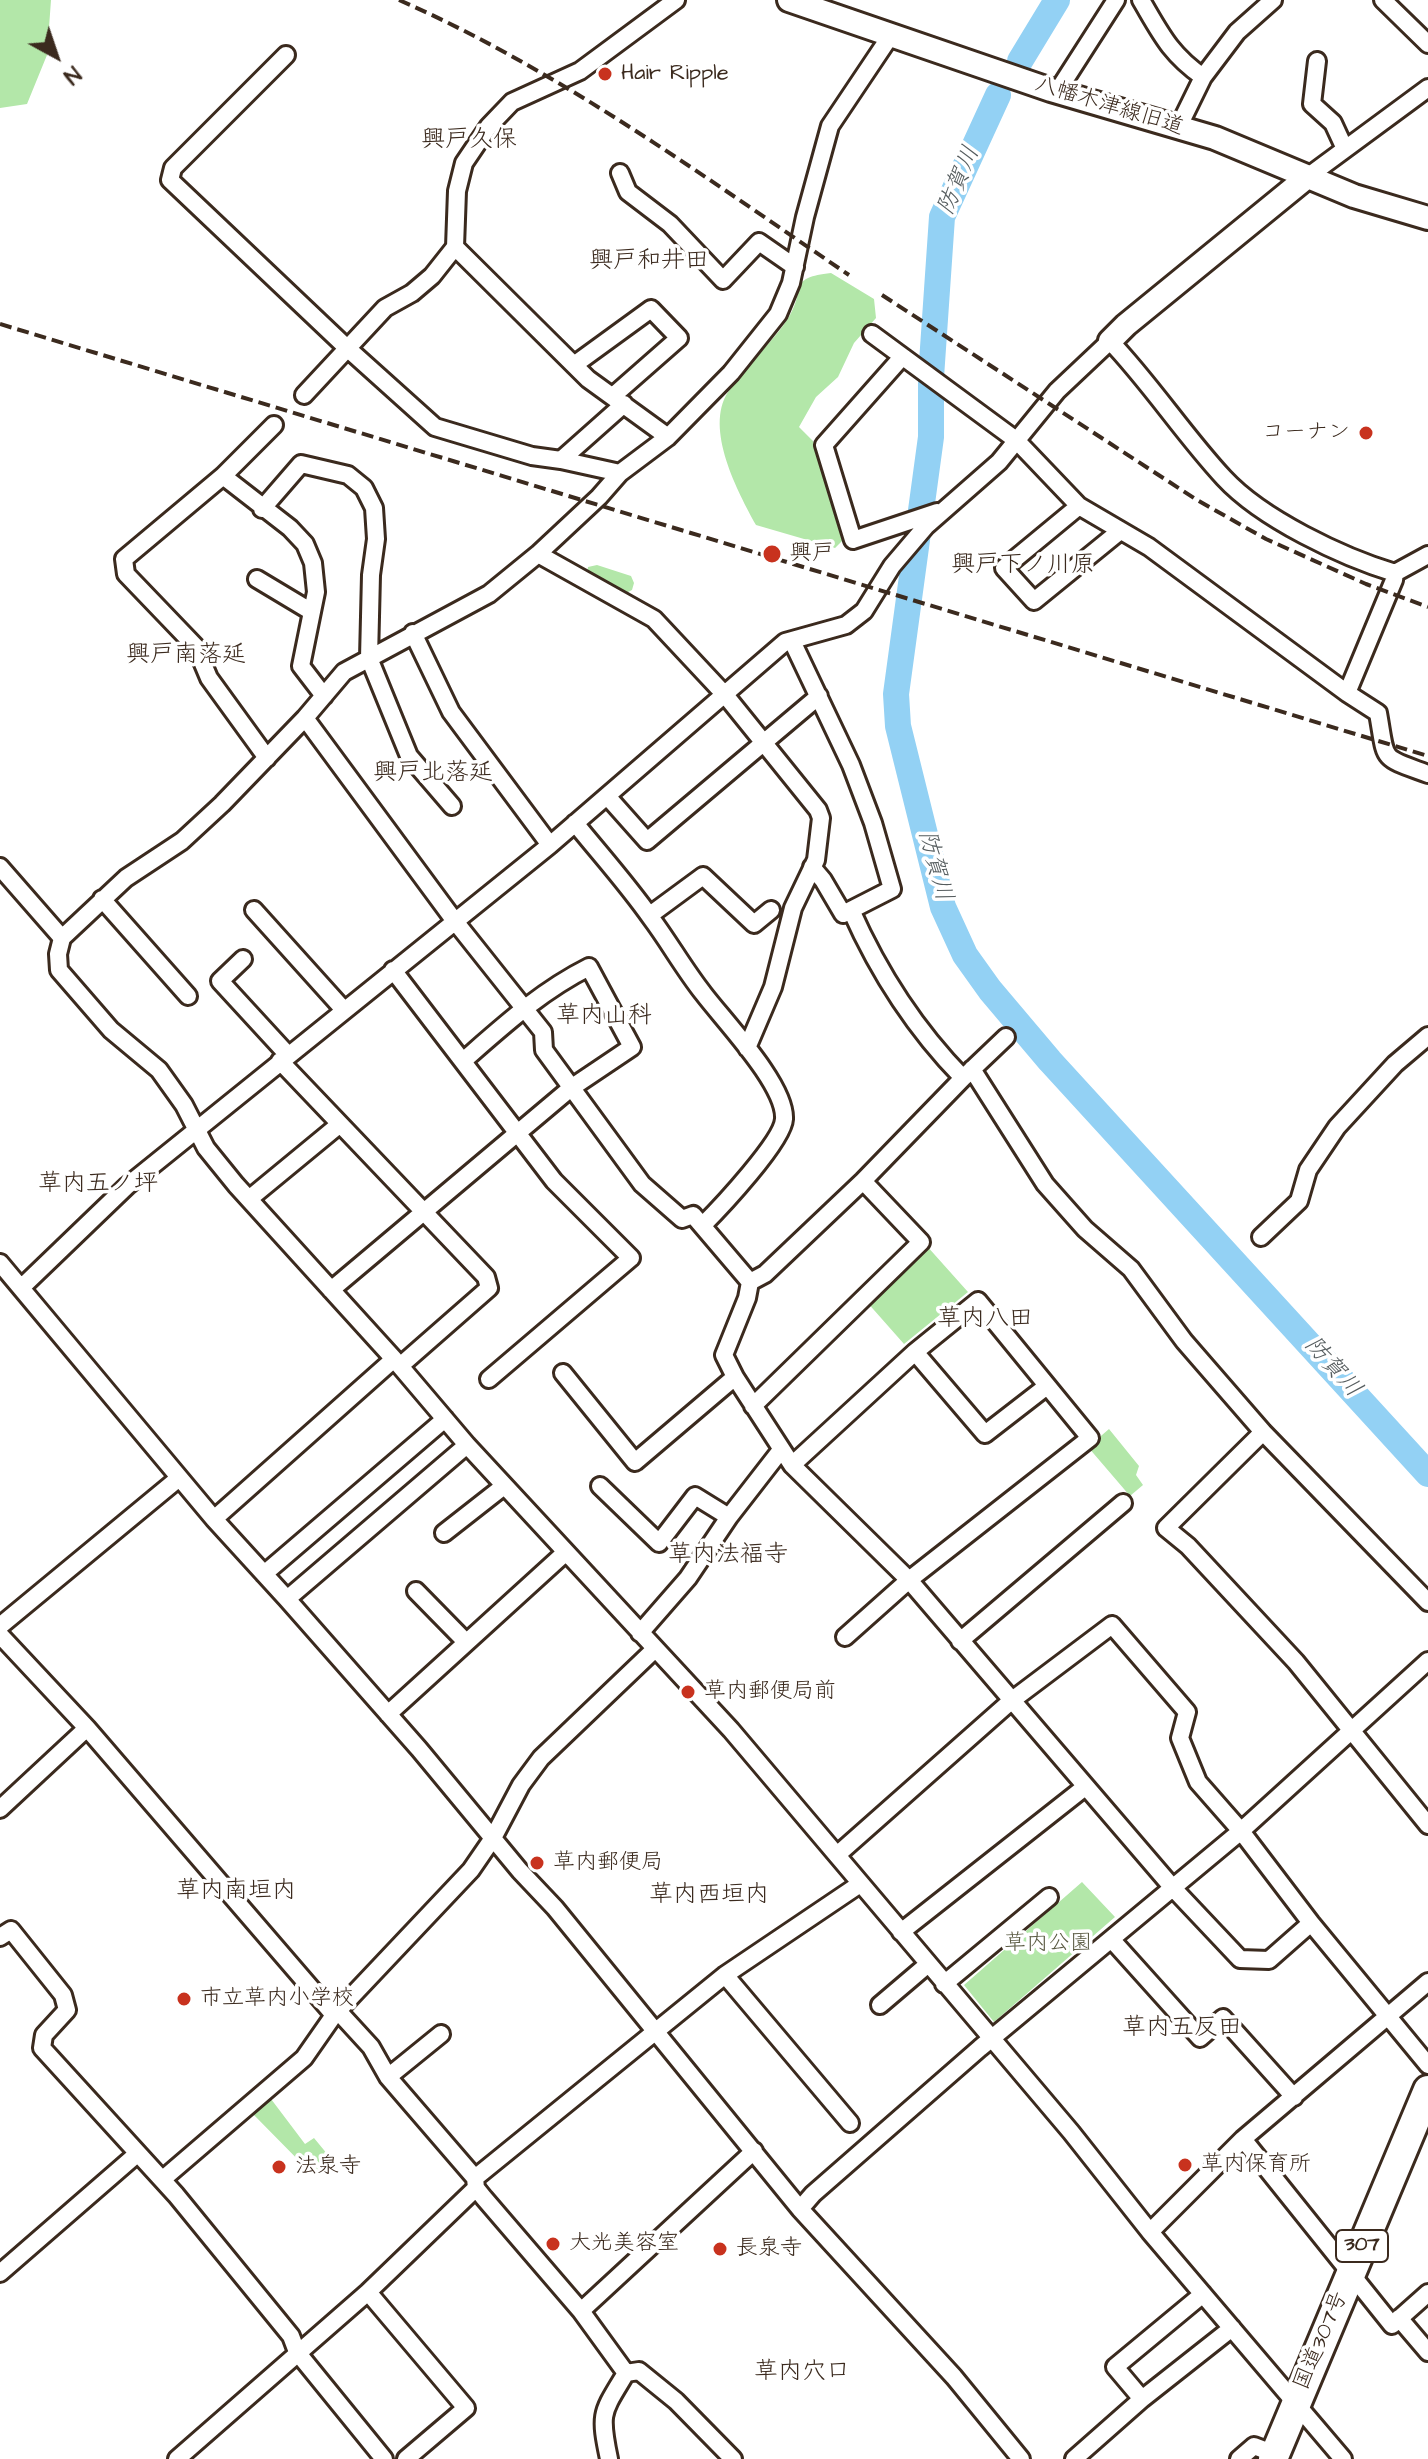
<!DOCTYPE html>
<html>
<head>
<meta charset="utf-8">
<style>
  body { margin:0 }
  #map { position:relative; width:1428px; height:2459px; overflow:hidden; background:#fff; font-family:"Architects Daughter",sans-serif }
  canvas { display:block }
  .north { position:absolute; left:16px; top:16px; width:80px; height:80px; -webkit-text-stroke:6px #fff; paint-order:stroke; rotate:140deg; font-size:22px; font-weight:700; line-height:32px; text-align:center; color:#3b2a1e }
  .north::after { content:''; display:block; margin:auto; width:28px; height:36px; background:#3b2a1e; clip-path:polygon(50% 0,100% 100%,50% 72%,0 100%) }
</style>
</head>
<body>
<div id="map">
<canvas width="1428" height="2459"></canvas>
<div class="north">N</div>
</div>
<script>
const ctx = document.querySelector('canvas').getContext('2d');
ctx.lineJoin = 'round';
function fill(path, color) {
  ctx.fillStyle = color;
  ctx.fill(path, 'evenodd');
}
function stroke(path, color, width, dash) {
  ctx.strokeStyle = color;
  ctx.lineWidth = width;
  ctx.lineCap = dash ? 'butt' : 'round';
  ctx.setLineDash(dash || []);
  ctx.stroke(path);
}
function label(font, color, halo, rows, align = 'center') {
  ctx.font = font + ' "Architects Daughter","Klee One",sans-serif';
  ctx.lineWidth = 7;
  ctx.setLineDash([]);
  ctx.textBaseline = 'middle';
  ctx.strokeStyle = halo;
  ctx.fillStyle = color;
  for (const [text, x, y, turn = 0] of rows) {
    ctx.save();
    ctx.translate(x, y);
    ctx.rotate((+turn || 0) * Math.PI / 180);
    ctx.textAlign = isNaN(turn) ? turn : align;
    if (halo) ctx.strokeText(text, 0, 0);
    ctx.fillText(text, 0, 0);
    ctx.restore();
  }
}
const green = new Path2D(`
  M0,0H51L47,55L27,104L0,108Z
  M831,273L874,299L876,318L854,343L838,377L816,397L799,427L813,441L840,518L844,539L835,548L756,525C738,492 704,429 728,392C745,364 773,344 790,315C806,287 788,278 831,273Z
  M597,565L631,576L634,583L632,590L626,593L587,573L588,567Z
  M926,1245L968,1292L904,1344L866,1301Z
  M1109,1429L1139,1466L1136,1475L1143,1485L1130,1496L1088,1447Z
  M1082,1882L1115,1917L994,2022L964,1985Z
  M268,2095L305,2144L314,2138L333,2161L314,2176L250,2111Z`);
const river = new Path2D(`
  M1020,61L1057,0
  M998,95L942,217L931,377V437L896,694L898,726L943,907L965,955L990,990L1050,1061L1428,1474`);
const street = new Path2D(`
  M1141,0C1161,34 1170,54 1203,77
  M1383,0L1428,44
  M891,35L830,126L805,217L791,283L778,314L731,373L668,437L620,473L599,497L538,554L489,594L344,672L305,718L222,804L182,841L126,878L62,938L58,954L59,970L111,1030L159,1070L184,1105L206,1148L236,1185L394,1359L467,1445L731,1730L1071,2132L1150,2232L1343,2459
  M286,55L173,168L170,180L346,347L435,427L532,456L561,460L620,473
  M1317,61L1312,104L1333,123L1345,149
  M1057,92L1116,0
  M1178,128L1203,77L1237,32L1273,0
  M620,173L628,192L670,224L723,280L759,242L795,267
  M1306,178L1428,88
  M455,247L588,379L668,437
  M872,334L1016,440L1079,506L1149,547L1347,693L1378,713C1387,763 1379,756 1428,774
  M902,357L824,445L853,540L937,512
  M574,365L651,309L679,338L613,396
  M304,395L385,308L412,293L432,276L455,247L457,191L464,163L489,126L512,102L580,71L676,0
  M561,460L624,404
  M223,476L290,528L305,544L313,563L316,592L301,666L324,696
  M1079,506L1004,568L1034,601L1120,531
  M262,509L301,464L348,475L364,488L374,508L376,539L371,575L369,658L409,756L452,806
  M538,554L654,619L726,696L818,810L821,818L816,860L793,908L773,987L747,1048
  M257,579L312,612
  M413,633L451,712L550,845
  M792,641L851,765L873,823L892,889L843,914L823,880L812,867
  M1347,693L1394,580L1395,573
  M305,718L454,920L543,1032L544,1050L642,1184L682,1219L693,1215L750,1282L747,1298L724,1355L735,1377L792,1465L909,1580L1173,1888L1240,1959L1269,1960L1311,1923
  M267,758L209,678L196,647L126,574L124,559L223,476L274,425
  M607,796L647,841L819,696
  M575,823C600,854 628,885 651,918C669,942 684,969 703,993C724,1021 786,1085 784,1119C783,1141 720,1208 703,1225
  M0,867L62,938
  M102,899L188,996
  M254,910L344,1010
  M851,910C878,971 916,1030 963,1078L1006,1037
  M650,915L703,876L754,924L771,910
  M243,959L220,981L288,1055
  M393,970L554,1181L631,1258L489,1379
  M280,1061L486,1277L489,1288L400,1366
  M972,1069L1045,1184L1085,1229L1131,1269L1184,1341L1263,1432L1428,1602
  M249,1199L340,1124
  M1261,1237L1299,1201L1308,1170L1337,1127L1395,1064L1428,1036
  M0,1263L214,1519L287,1599L419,1749L520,1871L555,1908L800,2209L954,2377L1021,2459
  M750,1282L765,1274L863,1181L963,1078
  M22,1287L127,1186L550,845L785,642L846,625L864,611L892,566L926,526L999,462L1057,391L1110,341C1151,384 1184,435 1224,478C1262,519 1342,557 1395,573L1428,555
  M331,1290L571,1088L632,1047L589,967C541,991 503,1026 463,1061
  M915,1352L985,1434L1047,1386
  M563,1373L635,1462L735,1377
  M753,1406L921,1242L863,1181
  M1263,1432L1166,1528L1188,1546L1296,1662L1428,1825
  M792,1465L915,1352L978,1301L1090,1438L909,1580L845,1637
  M600,1486L659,1543L695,1496L729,1517
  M214,1519L394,1359
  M444,1533L504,1486
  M264,1574L445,1419
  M416,1591L465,1641
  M287,1599L467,1445
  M0,1626L179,1478
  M640,1633L688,1578L729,1517L781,1450
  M0,1635L87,1728L334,2015
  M960,1641L1123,1503
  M388,1714L566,1552
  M0,1809L87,1728
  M837,1855L1011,1701L1112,1625L1187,1712L1180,1738L1198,1782L1241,1831L1311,1923L1428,2065
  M901,1932L1085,1787
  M0,1937L11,1930L63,1995L67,2010L44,2035L42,2048L176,2195L291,2336L297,2352L384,2459
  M1112,1940L1200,2038L1223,2018L1294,2097
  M725,1975L850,2123
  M944,1984L1049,1897
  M880,2005L927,1965
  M338,2011L371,2047L388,2077L475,2178L476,2188L484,2198L581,2311L626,2373
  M388,2077L441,2034
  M1243,2139L1392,2325L1428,2293
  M475,2178L725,1975L860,1884
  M163,2179L304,2058L334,2015L471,1870L493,1838L521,1785L541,1758L655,1649
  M800,2209L813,2194L980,2048L1241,1831L1428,1661
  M1150,2232L1243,2139L1428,1982
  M0,2273L137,2154
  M368,2292L466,2408L406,2459
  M581,2311L754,2151
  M1399,2318L1428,2352
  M1142,2399L1115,2367L1203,2294
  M177,2459L368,2292L476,2188
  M609,2459C599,2412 602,2413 626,2373L639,2371L676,2401L733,2459
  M1074,2459L1142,2399L1232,2328
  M1239,2459L1254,2446L1275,2454`);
const secondary = new Path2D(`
  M789,0L1051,90L1215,138L1354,196L1428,218
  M1110,341L1126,325L1306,178`);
const highway = new Path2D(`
  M1273,2459L1428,2090`);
const rail = new Path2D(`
  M399,0C557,69 706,178 849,275
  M882,295L1197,500L1266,539L1366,584L1428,607
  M0,324L1428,756`);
const markers = [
  [605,74,8,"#c8321e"],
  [1366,433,8,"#c8321e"],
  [772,554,10,"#c8321e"],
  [688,1692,8,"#c8321e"],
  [537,1863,8,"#c8321e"],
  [184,1999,8,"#c8321e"],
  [1185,2165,8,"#c8321e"],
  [279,2167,8,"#c8321e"],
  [553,2244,8,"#c8321e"],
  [720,2249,8,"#c8321e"]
];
const shields = [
  [1362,2246,52]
];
const shieldNames = [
  ["307",1362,2246]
];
const poiNames = [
  ["Hair Ripple",621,74],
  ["コーナン",1350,433,"right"],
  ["興戸",790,554],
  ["草内郵便局前",704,1692],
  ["草内郵便局",553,1863],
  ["市立草内小学校",200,1999],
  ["草内保育所",1201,2165],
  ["法泉寺",295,2167],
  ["大光美容室",569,2244],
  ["長泉寺",736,2249]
];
const streetNames = [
  ["八幡木津線旧道",1109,107,17],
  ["国道307号",1322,2341,-67]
];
const parkNames = [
  ["草内公園",1048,1944]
];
const neighbourhoodNames = [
  ["興戸久保",469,141],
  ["興戸和井田",649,262],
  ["興戸下ノ川原",1023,566],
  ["興戸南落延",186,656],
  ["興戸北落延",433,774],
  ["草内山科",604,1017],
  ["草内五ノ坪",98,1185],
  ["草内八田",985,1320],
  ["草内法福寺",728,1556],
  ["草内南垣内",236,1892],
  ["草内西垣内",709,1896],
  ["草内五反田",1182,2029],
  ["草内穴口",802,2373]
];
const waterNames = [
  ["防賀川",960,181,-67],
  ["防賀川",934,866,75],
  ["防賀川",1332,1368,48]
];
fill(green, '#b3e7a9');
stroke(river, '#93d1f4', 26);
stroke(street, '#3b2a1e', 22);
stroke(secondary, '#3b2a1e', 28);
stroke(highway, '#3b2a1e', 34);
stroke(street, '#fff', 16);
stroke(secondary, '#fff', 22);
stroke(highway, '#fff', 28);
stroke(rail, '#3b2a1e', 4, [12, 6]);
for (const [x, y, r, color] of markers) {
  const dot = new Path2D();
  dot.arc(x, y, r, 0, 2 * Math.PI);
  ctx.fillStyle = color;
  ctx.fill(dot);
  stroke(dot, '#fff', 3);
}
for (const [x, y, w] of shields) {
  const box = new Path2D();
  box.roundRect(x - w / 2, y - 16, w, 32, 6);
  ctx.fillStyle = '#fff';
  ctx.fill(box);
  stroke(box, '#3b2a1e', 2);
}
label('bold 20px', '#3b2a1e', null, shieldNames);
label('22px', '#3b2a1e', '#fff', poiNames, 'left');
label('22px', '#3b2a1e', '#fff', streetNames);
label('22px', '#595941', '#fff', parkNames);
label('24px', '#3b2a1e', '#fff', neighbourhoodNames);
label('italic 24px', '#555c5e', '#fff', waterNames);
</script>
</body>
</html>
